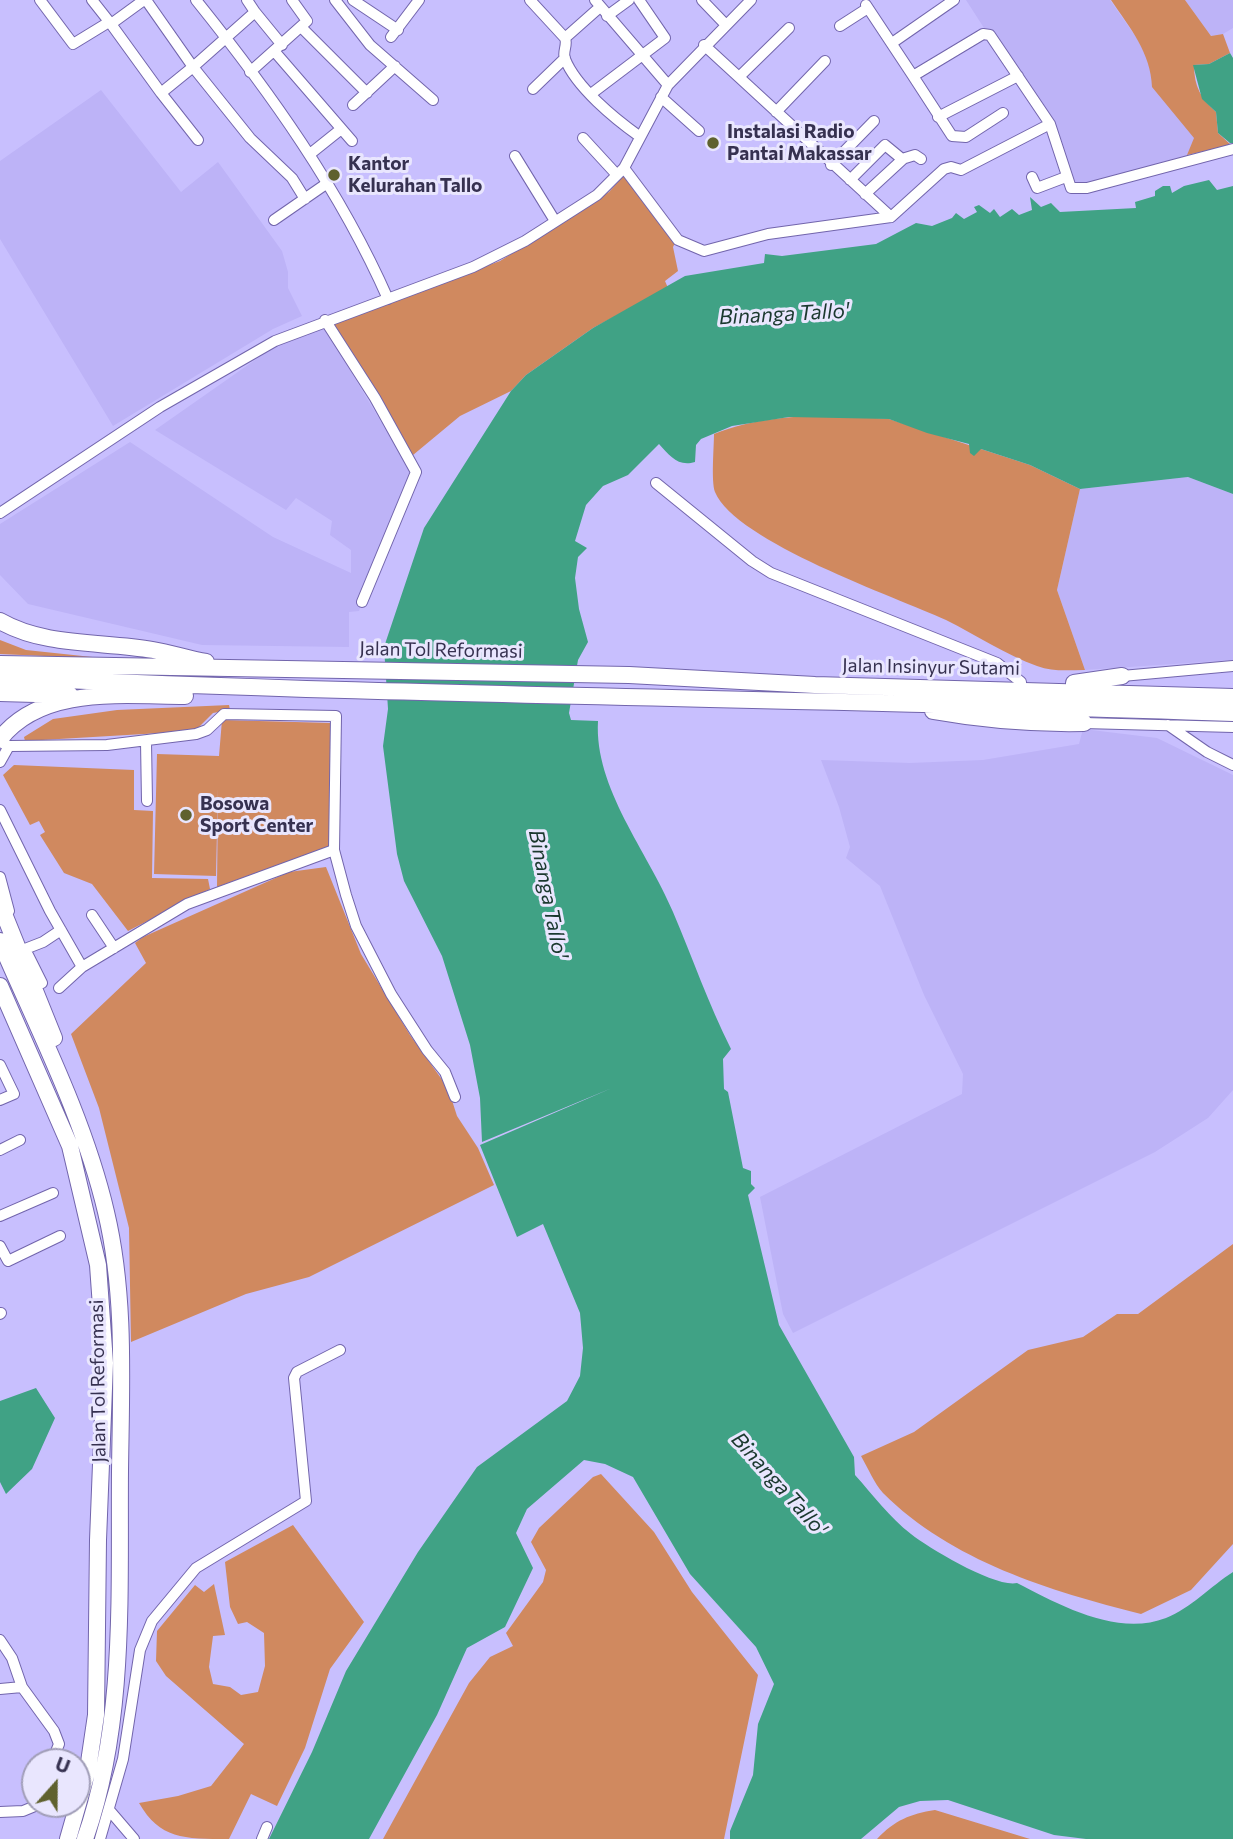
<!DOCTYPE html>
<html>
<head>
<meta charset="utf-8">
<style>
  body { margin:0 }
  #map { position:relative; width:1233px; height:1839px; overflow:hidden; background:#c8bffe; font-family:Commissioner,sans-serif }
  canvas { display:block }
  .north { position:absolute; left:21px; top:1748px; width:70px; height:70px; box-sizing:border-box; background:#e9e6fe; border:2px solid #a19eb8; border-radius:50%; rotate:21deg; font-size:19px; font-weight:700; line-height:28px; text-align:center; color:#363150 }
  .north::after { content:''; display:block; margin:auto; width:24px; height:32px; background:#5f612e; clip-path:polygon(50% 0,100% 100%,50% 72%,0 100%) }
</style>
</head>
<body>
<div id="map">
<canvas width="1233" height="1839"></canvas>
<div class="north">U</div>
</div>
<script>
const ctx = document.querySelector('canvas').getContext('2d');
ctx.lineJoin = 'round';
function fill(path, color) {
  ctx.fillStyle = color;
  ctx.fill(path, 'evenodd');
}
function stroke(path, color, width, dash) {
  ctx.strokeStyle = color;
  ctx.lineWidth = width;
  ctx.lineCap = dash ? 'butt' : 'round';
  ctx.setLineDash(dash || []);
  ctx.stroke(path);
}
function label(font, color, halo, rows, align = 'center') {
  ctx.font = font + ' Commissioner,sans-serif';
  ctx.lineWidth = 6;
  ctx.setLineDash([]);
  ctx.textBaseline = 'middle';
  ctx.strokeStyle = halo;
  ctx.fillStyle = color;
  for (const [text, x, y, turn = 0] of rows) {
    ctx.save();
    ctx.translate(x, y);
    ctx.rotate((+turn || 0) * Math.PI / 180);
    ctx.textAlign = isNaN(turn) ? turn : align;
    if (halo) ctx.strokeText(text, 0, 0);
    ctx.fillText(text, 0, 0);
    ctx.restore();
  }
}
const built = new Path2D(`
  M966,0H1110L1218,154L1069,189L1049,129Z
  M1185,0H1233V28L1223,34L1211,36Z
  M101,90L181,192L218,162L282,251L288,272V288L302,316L273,329L113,426L0,239V161Z
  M324,327L413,475L374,562L359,611L349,612V647L202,645L28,604L0,575V524L130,442L273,537L351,573V550L330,535L332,521L296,498L286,510L155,430L275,346Z
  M1188,477L1233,494V660L1085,670L1057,590L1080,489Z
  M1083,729L1157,738L1233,775V1090L1208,1118L1155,1152L793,1333L783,1314L760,1197L962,1094L963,1074L924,995L880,886L846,858L850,847L839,807L821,760L910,763L983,760L1079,744Z`);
const green = new Path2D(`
  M1111,0H1185L1211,36L1223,34L1230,53L1209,64L1194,65C1194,86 1201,99 1216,112L1218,133L1231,145L1187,155L1194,138L1152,87C1151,53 1130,28 1111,0Z
  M625,174L675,243L673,247L678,271L665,281L668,288L593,328L526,375L511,391L460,416L407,460L327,328L332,323L500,261L609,192Z
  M837,415L889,419L1030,465L1080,489L1057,590L1085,670C1068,670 1053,672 1037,666C1006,655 976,635 946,620C896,597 736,542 715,492C711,481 714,447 714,434C753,418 795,416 837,415Z
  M0,640L26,650L111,659L0,654Z
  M229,705L230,710L213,713L195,731L25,741L24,737L53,719L117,710Z
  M222,720L331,723L330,846L217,887L218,788L216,876L154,874L157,754L219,756Z
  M14,765L134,770V810L153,811L152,878L208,879L210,889L128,931L92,884L64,873L40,835L45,832L39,821L30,825L3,775Z
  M326,867L361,954L410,1035L448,1088L457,1116L478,1148L494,1185L309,1277L246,1294L131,1342L129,1228L99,1108L71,1034L146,963L135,943L143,937L289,872Z
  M1233,1244V1544L1191,1590L1141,1614C1050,1591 951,1561 883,1493C874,1483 868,1468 861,1456L914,1432L1028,1350L1083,1337L1117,1314H1138Z
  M601,1474L654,1532L692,1592L758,1675L724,1839H383L469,1683L490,1657L513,1646L506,1633L543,1582L546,1570L531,1542L539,1528L593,1477Z
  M293,1525L364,1622L330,1669L305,1748L277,1806L251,1794L229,1839C183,1839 160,1839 139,1803L178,1796L211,1786L244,1744L166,1676L156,1661L157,1631L195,1585L204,1592L214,1584L225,1635L213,1636L209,1667L213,1684L230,1687L241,1695L258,1692L265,1666L264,1633L247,1622L238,1624L230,1607L225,1562Z
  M935,1810L1030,1839H877C895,1820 910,1814 935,1810Z`);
const water = new Path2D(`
  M1230,53L1233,58V143H1230L1218,133L1216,112L1202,99L1193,65L1209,64Z
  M1209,180L1217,190L1233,186V494L1188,477L1080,489L1030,465L981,449L974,456L970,453L969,444L927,433L889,419L789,417L732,426L701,439L696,445L695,462C678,467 670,456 659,444L628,475L603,486L586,505L575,541L587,548L578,557L575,578L579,609L588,642L578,660L569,713L571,720L598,721C594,788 648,852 673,912C693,959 708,1003 731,1049L723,1059L724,1089L728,1092L743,1168L751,1171V1184L755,1188L748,1195L779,1325L854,1457L855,1475C873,1495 890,1518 911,1534C930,1549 996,1588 1017,1583C1060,1605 1117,1637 1166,1618C1191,1608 1211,1586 1233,1572V1839H1086L1054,1835L948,1800L920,1801L899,1807L861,1839H730V1831L753,1775L758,1724L774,1684L756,1647L690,1574L633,1477L605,1464L584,1460L527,1509L516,1533L533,1568L505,1627L467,1648L437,1715L369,1839H269L312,1752L346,1671L418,1552L477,1467L567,1401L580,1376L583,1348L580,1313L543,1224L517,1237L480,1145L612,1088L482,1142L480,1098L470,1045L442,956L404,881L397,854L383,746L388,709L384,647L424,528L511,391L526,375L593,328L685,276L764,263L765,254L782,256L876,244L916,223L932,226L952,218L956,213L964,219L977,212L974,207L979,205L990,213L994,209L1000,217L1012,209L1019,215L1032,210L1030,197L1041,207L1051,203L1060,212L1136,208L1135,202L1155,196V191L1163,186H1170L1172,193L1184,186Z
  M36,1388L55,1418L32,1469L6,1494L0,1482V1401Z`);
const minor = new Path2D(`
  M40,0L73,44L109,22
  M92,0L111,24L144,0
  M146,0L193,67L255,12L247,0
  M196,0C270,92 340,190 388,299
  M335,0L370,45L433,100
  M353,0L398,30
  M530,0L565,38C568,45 562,52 565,59C576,87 615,119 639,136
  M595,0L668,85
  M702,0L726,25
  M866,5L913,76L983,34L990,35L1050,124L1071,188H1087L1233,149
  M255,12L282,45
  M607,16L629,0
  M111,24L161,93L193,67L250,138L292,178L305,199
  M840,26L868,8
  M301,27L367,93
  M391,37L419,0
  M565,38L600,7
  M892,43L954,0
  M704,45L891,217L944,169L951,167L961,170L1050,124
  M275,52L352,141
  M250,72L307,21L292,0
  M913,76L952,136L966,137L1003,113
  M739,77L789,28
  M533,89L565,58
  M161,93L198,140
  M591,94L665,38L639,0
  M661,97L699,131
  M353,105L395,66
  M776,112L825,61
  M938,117L1018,76
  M583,138L617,175
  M310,154L340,130
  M515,156L555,221
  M831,165L874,121
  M624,168L678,240L704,251L768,234L891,217
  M1032,177L1037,188L1066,177
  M850,180L885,145L902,159L915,155L921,159
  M865,194L903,159
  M274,220L326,184
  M325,320L375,398L416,472L362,602
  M656,483L752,561L771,573L997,663L1021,682V690
  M0,513L160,407L275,341L473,267L525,241L597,195L624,168L668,85L751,0
  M1122,676L1233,666
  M1084,723L1233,727
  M1168,725L1207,752L1233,765
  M0,742L9,746L107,745L196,734L207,730L224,714L336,716L334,850L346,895L356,926L391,994L427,1050L445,1072L455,1097
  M146,742L147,801
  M0,762L9,746
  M0,810L50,911L82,967
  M0,877L9,911
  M92,915L114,948
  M25,949L43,942L61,930
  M28,955L42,983
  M59,988L82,967L187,904L334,850
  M0,1065L14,1094L0,1100
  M0,1150L20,1140
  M0,1216L53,1193
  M0,1246L8,1261L60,1236
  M0,1314L1,1313
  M0,1640L12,1658L22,1687L54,1731L59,1744L52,1762
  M0,1689L22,1687
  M110,1811L134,1839
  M0,1812L23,1811L40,1804
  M100,1839L123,1759L140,1650L152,1621L196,1568L306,1501L294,1378L297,1372L340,1350
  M262,1839L267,1827`);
const highway = new Path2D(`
  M0,621C45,647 103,641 153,650C171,653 188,659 206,662
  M0,664L629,675L815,685L1233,697
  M0,677C411,697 822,698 1233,713
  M1074,683L1122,676
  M0,693L70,695
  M933,711C983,720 1033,724 1084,723
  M0,739C42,685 124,696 185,696
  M0,904L54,1038
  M0,941C38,1029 84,1118 106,1212C126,1296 121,1385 120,1471C119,1593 126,1723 85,1839
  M0,986L70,1146L98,1265L105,1363L98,1540L96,1715L88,1769L68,1839`);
const markers = [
  [713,143,7,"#5f612e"],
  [334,175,7,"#5f612e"],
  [186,815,7,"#5f612e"]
];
const poiNames = [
  ["Instalasi Radio",727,132],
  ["Pantai Makassar",727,154],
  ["Kantor",348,164],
  ["Kelurahan Tallo",348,186],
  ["Bosowa",200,804],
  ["Sport Center",200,826]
];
const streetNames = [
  ["Jalan Tol Reformasi",441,650,1],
  ["Jalan Insinyur Sutami",931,667,1],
  ["Jalan Tol Reformasi",98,1381,-91]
];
const waterNames = [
  ["Binanga Tallo'",784,314,-3],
  ["Binanga Tallo'",548,894,79],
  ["Binanga Tallo'",779,1484,48]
];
fill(built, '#bdb3f7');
fill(green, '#d0895f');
fill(water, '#40a285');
stroke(minor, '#7265ac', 12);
stroke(highway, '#7265ac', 18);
stroke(minor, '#fff', 10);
stroke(highway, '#fff', 16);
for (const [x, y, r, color] of markers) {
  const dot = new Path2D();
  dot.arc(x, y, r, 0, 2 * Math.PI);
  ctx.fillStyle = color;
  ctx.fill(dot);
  stroke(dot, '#e9e6fe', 2.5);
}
label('bold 19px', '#363150', '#e9e6fe', poiNames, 'left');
label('19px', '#363150', '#e9e6fe', streetNames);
label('italic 21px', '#1b392f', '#e9e6fe', waterNames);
</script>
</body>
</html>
